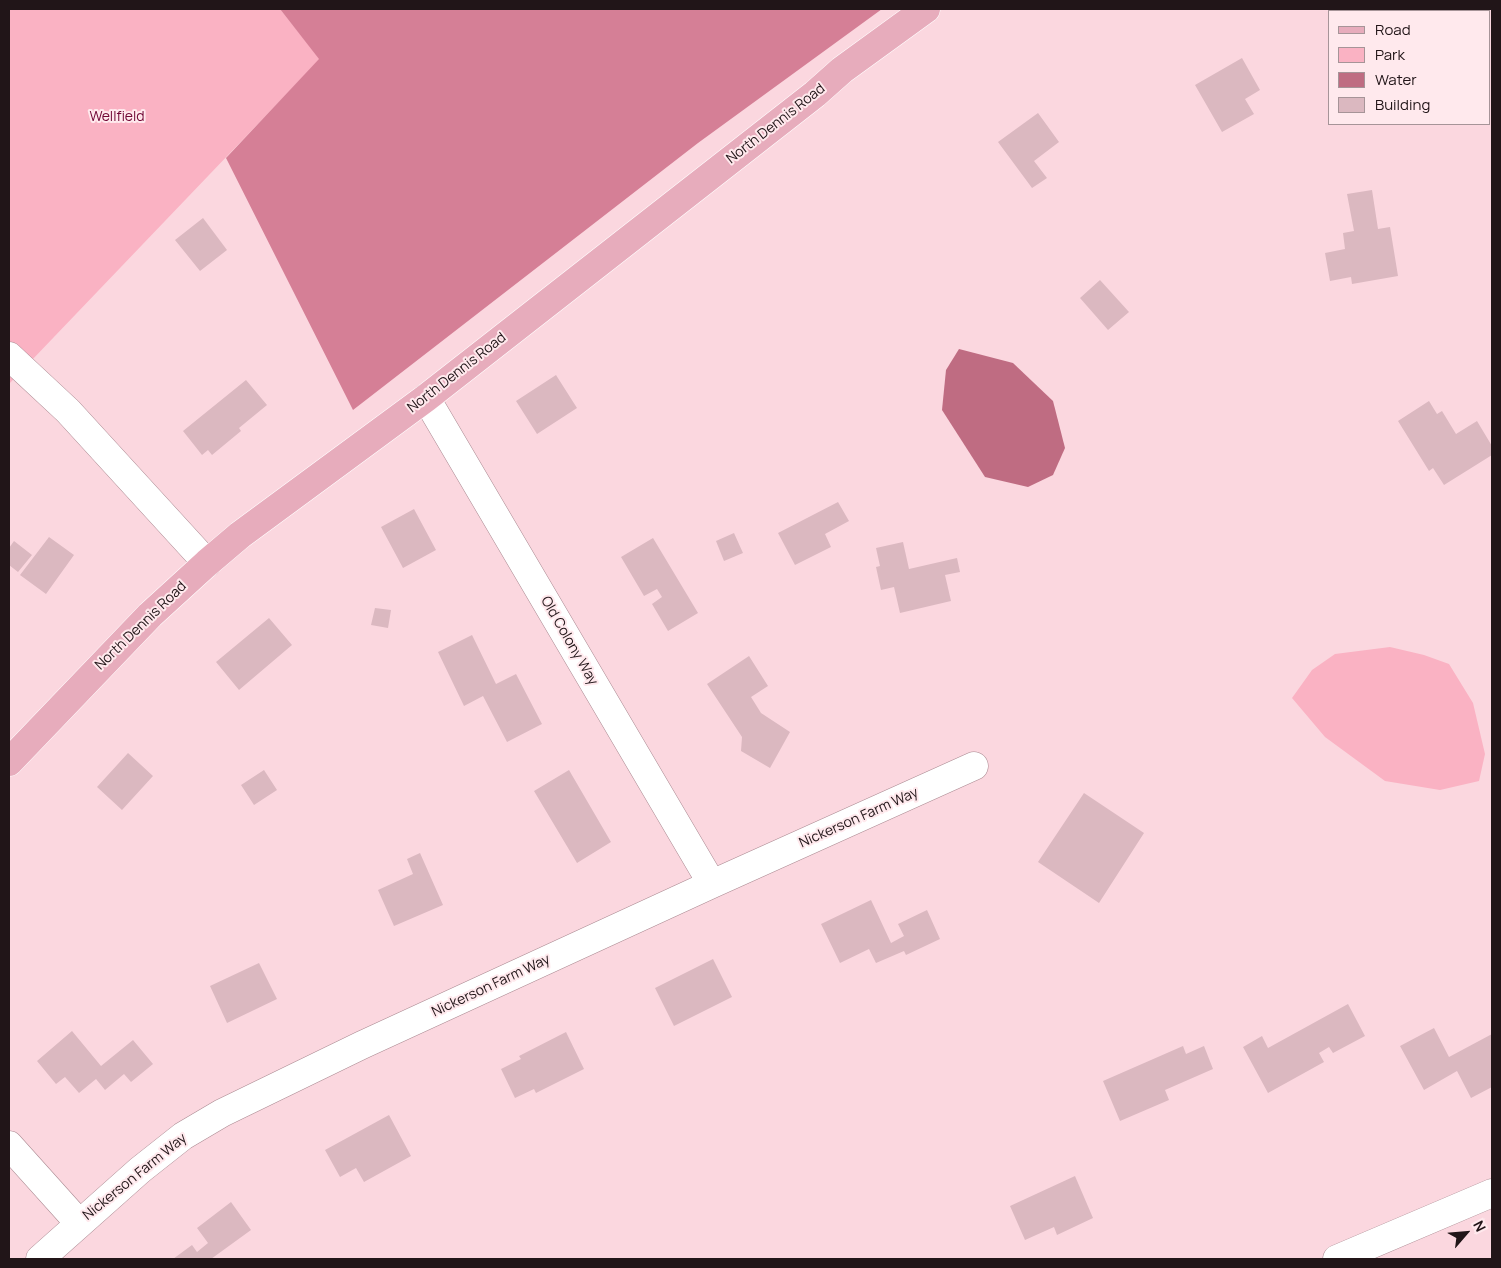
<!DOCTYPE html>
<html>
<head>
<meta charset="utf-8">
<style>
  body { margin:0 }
  #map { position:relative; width:1501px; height:1268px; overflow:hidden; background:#fbd7df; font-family:Manrope,sans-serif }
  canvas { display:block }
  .frame { position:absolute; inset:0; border:10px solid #211518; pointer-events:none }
  .legend { position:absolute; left:1328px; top:10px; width:162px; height:115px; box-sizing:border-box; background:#ffe9ed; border:1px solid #a69498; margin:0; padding:6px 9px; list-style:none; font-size:15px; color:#211518 }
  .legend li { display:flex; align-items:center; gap:10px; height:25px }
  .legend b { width:25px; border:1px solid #a69498 }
  .north { position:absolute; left:1441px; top:1208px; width:50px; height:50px; -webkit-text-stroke:4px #ffe9ed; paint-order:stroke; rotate:63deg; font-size:14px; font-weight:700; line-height:20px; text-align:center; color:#211518 }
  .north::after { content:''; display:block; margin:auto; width:18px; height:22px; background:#211518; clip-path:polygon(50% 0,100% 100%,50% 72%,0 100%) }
</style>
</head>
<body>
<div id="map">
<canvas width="1501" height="1268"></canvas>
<div class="frame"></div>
<ul class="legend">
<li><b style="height:6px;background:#e7acbc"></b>Road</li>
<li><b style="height:14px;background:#fab2c3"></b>Park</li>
<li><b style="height:14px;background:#bf6c82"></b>Water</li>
<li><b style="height:14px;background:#dbb8c0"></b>Building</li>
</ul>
<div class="north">N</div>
</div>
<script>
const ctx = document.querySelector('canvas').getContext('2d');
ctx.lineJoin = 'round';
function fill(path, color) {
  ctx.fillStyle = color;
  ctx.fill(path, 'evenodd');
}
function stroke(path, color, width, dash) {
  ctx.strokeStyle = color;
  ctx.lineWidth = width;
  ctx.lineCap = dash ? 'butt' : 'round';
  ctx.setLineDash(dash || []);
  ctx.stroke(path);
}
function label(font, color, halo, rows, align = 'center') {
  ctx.font = font + ' Manrope,sans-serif';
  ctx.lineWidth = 4;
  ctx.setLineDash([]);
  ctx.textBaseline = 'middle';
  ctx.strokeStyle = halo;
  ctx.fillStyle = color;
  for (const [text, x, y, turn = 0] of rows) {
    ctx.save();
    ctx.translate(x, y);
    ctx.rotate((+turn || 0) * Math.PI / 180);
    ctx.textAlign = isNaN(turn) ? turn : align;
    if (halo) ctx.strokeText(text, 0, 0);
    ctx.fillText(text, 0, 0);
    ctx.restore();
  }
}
const green = new Path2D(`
  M9,9H280L320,59L9,384Z
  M1390,647L1424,655L1449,664L1473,703L1485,754L1479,781L1440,790L1385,781L1325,737L1292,698L1312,670L1335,654Z`);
const forest = new Path2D(`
  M280,9H882L698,143L353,410L226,158L319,59Z`);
const water = new Path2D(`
  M959,349L1013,363L1053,401L1065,448L1053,475L1028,487L985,477L942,410L946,370Z`);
const building = new Path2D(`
  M1242,58L1260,90L1245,99L1254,114L1222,132L1195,85Z
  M1038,113L1059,142L1034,161L1047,178L1032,188L998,142Z
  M1372,190L1378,229L1390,227L1398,276L1352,284L1351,277L1330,281L1325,253L1345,249L1343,233L1354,231L1347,194Z
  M203,218L227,250L200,271L175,240Z
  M1100,280L1129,312L1108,330L1080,298Z
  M556,375L577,408L537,434L516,401Z
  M246,380L267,405L239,428L241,431L212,455L208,450L202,455L183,431Z
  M1429,401L1437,414L1442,411L1456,434L1477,421L1492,446V455L1444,485L1433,468L1429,471L1398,421Z
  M838,502L849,521L825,534L831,547L795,565L778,533Z
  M414,509L436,550L403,568L381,527Z
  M734,533L743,553L724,561L716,541Z
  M49,537L74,555L46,594L20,575Z
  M653,538L698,613L668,631L652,604L662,597L657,589L644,596L621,557Z
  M14,541L32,555L18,572L9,565V548Z
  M903,542L909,569L957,558L960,572L945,575L951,601L900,613L894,587L881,590L876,567L880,566L876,548Z
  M375,608L391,610L388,628L371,625Z
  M269,618L292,645L239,690L216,662Z
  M472,635L496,684L516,674L542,724L507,742L483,696L464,706L438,652Z
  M749,656L768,686L751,697L761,713L790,732L770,768L741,751L742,737L707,684Z
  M128,753L153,776L122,810L97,787Z
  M264,770L277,790L254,805L241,785Z
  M569,770L611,842L577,863L534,791Z
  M1084,793L1144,833L1099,903L1038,862Z
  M420,853L443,905L394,926L378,890L413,874L407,859Z
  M871,900L891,943L904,936L898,924L927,910L940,939L906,955L904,951L876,963L869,949L840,963L821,924Z
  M713,959L732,997L674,1026L655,988Z
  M259,963L277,999L227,1023L210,986Z
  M1348,1004L1365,1036L1333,1053L1329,1047L1319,1053L1324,1062L1268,1093L1243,1047L1262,1036L1268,1048Z
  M1434,1028L1449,1057L1492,1034V1087L1471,1098L1457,1071L1424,1090L1400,1046Z
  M72,1031L101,1066L133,1040L153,1064L131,1082L124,1074L105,1090L96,1079L79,1093L65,1077L56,1084L37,1061Z
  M566,1032L584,1069L536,1093L534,1089L515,1098L501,1069L521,1059L519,1056Z
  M1183,1046L1186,1054L1204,1046L1213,1069L1165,1090L1169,1100L1120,1121L1103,1081Z
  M389,1115L411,1156L364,1182L356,1168L340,1177L325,1150Z
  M1075,1176L1093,1218L1057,1235L1054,1227L1025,1240L1010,1206Z
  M231,1202L251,1230L211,1259H173L192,1245L197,1252L208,1243L197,1228Z`);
const minor = new Path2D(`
  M9,356L68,411L207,563
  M426,398L712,884
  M9,1145L79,1223
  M40,1259L140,1170L183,1136L222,1113L362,1045L712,884L974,766
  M1337,1259L1492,1193`);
const major = new Path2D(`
  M9,762L150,615L207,563L240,535L426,398L815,94L842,70L926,9`);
const parkNames = [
  ["Wellfield",117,117]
];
const streetNames = [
  ["North Dennis Road",776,124,-38],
  ["North Dennis Road",457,373,-38],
  ["North Dennis Road",141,626,-44],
  ["Old Colony Way",569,641,60],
  ["Nickerson Farm Way",859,818,-24],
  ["Nickerson Farm Way",491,986,-25],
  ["Nickerson Farm Way",135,1177,-39]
];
fill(green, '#fab2c3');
fill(forest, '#d57f96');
fill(water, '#bf6c82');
fill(building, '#dbb8c0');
stroke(minor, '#aa8991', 29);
stroke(major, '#fff', 29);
stroke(minor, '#fff', 28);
stroke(major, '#e7acbc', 28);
label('14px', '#700534', '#ffe9ed', parkNames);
label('14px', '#211518', '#ffe9ed', streetNames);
</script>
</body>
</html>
